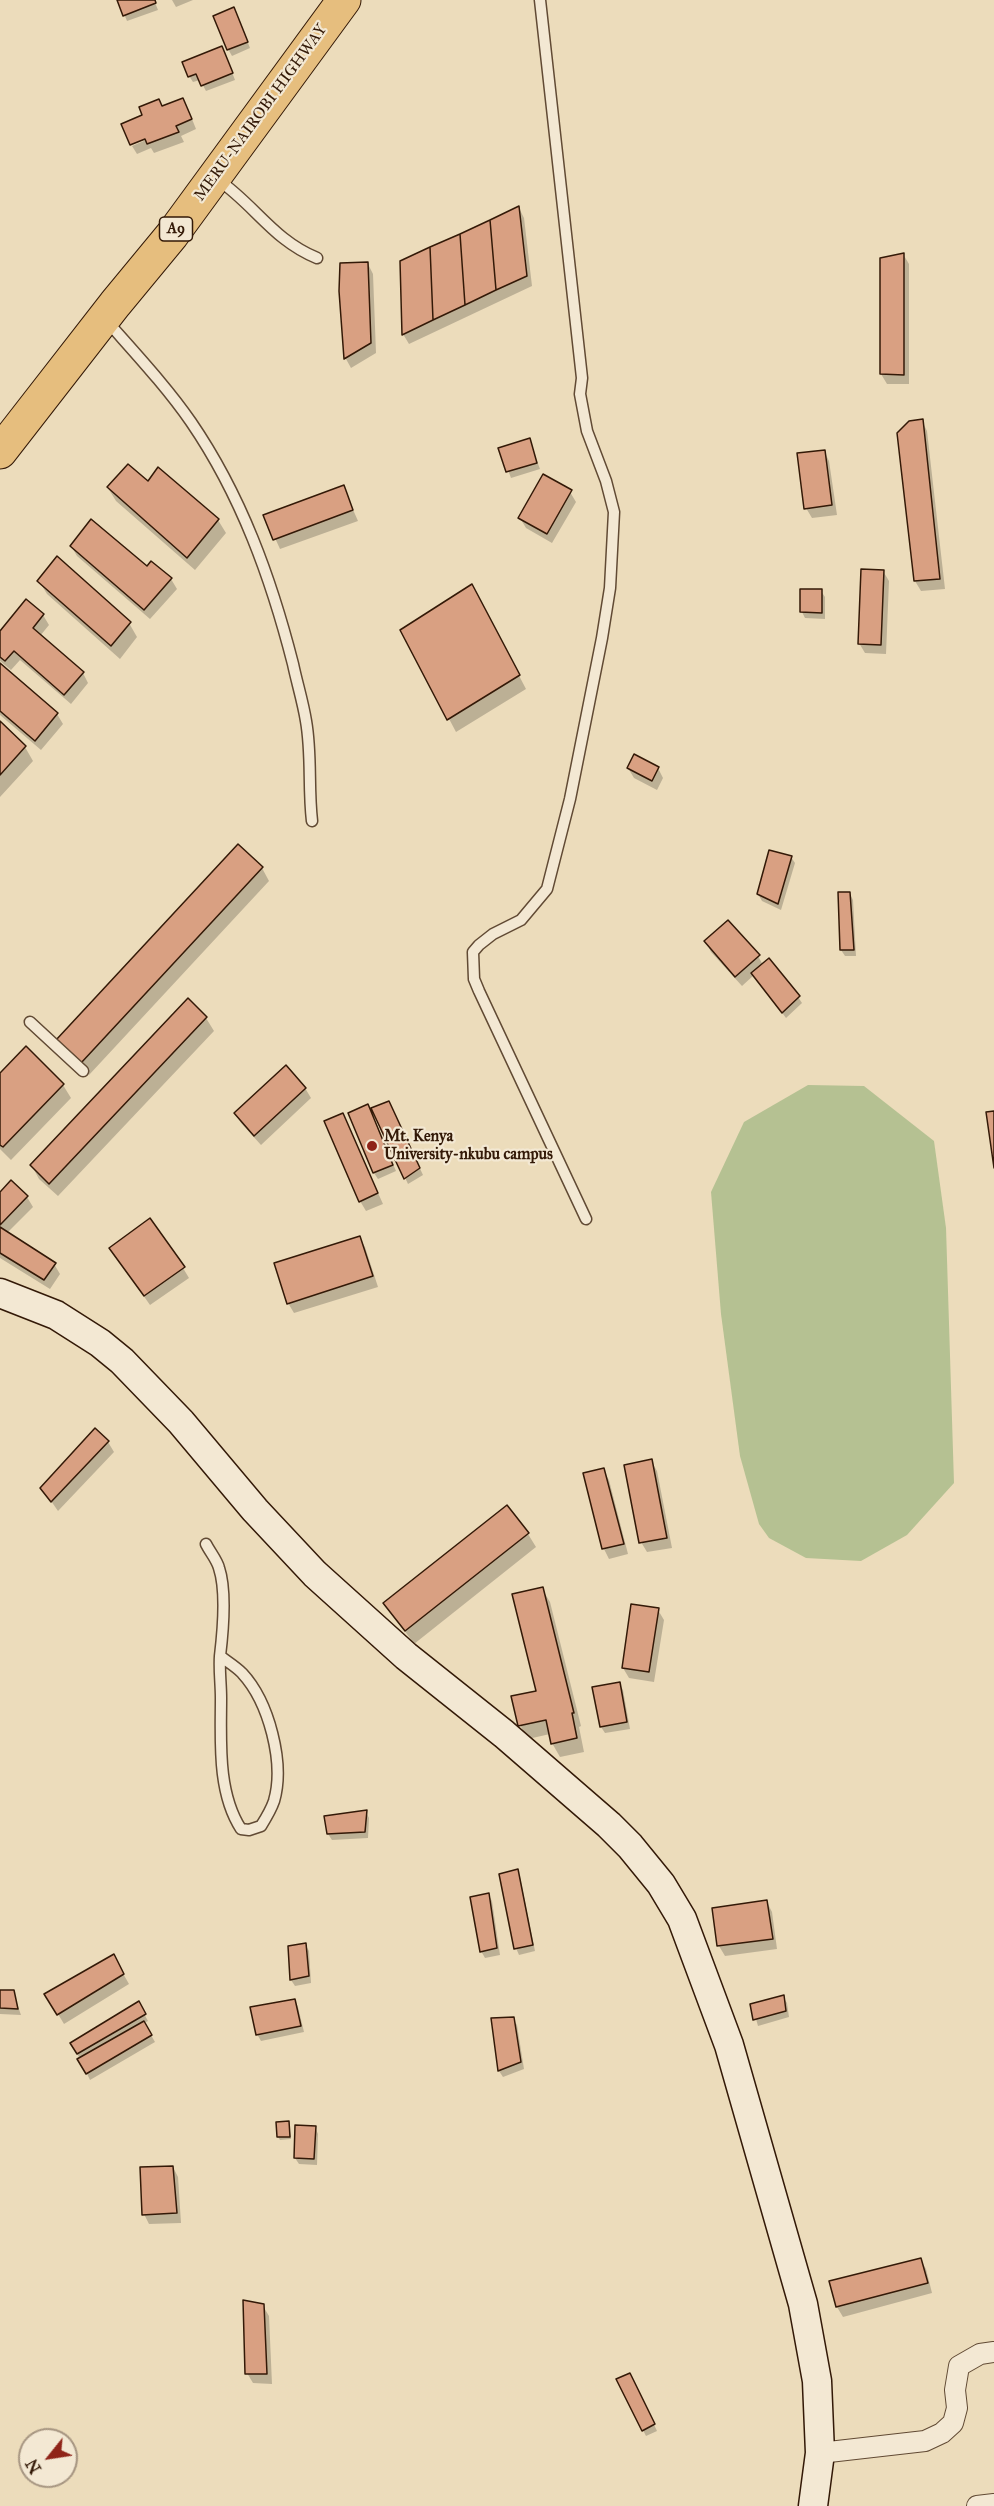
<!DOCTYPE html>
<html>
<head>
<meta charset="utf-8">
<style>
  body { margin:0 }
  #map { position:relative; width:994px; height:2506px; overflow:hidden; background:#ecdcbb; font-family:"IM FELL Great Primer",serif }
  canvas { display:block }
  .north { position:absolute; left:18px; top:2428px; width:60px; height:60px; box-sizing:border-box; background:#f3e8d3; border:2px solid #a69581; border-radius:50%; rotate:240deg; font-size:16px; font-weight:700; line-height:24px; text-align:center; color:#331907 }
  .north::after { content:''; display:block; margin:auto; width:21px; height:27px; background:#8f2418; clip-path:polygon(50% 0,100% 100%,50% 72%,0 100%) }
</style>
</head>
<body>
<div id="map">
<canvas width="994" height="2506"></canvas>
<div class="north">N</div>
</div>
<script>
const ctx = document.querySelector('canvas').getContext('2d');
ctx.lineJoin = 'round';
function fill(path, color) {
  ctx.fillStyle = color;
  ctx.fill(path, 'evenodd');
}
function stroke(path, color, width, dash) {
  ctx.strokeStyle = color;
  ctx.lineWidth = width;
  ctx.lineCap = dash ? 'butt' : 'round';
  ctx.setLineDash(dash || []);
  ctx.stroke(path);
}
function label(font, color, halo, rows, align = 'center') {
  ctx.font = font + ' "IM FELL Great Primer",serif';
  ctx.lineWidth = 4.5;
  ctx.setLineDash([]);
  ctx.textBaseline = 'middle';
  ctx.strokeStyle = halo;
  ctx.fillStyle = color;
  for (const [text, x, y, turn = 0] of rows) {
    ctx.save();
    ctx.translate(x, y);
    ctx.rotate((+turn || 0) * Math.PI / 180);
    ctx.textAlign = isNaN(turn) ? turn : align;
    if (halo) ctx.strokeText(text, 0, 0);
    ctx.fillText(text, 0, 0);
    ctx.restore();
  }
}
const green = new Path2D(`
  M808,1085L864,1086L934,1141L946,1228L954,1483L907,1535L861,1561L806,1558L769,1538L759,1524L740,1456L721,1314L711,1192L744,1122Z`);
const shadow = new Path2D(`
  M118,0H154L158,10L127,21Z
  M172,0H193L176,7Z
  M237,16L250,48L232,56L228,49Z
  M225,54L235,80L206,91L200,80L193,82L189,76Z
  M162,108L188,109L196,129L181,136L184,142L154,153L151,148L137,154L132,146L153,137L144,116Z
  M519,208L524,218L532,286L409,344L403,334Z
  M903,254L909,264V384H887L881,374V260Z
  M368,264L373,274L376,353L351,368L346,359L341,291Z
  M922,421L927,431L945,589L921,591L915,581L899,434Z
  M529,440L540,469L511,478L500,449Z
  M824,451L829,461L837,515L812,518L806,508Z
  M148,483L218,520L226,533L195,570L116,501L108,488Z
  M343,487L358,521L280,549L265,516Z
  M570,492L576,502L552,543L526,528L520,518Z
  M71,546L147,568L171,579L177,589L150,619L77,556Z
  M883,571L889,581L886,654L865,653L859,643Z
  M39,581L129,623L137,637L120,659L47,594Z
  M802,590L821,591L825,597V619L805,618L802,612Z
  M479,599L526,689L456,732L402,630Z
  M43,615L49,625L40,636L83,673L88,683L71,704L20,660L11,670L0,661V633Z
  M0,665L57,714L63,724L41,750L0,715Z
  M0,725L25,747L33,761L0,797Z
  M628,768H658L663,778L657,790L634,778Z
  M791,857L795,863L781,910L762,901L758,894Z
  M262,868L269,881L89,1075L66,1054Z
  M850,894L853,900L856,956H845L841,950Z
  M706,942L758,956L763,965L798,997L802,1003L786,1018L754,975L742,986L711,952Z
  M206,1018L214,1031L58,1196L39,1179L32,1166Z
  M0,1075L63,1085L71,1098L11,1160L0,1149Z
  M305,1088L311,1098L261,1145L241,1123L235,1113Z
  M373,1109H392L423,1175L408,1184Z
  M371,1113L396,1171L378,1179L374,1173Z
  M343,1115L383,1204L366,1211L360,1201Z
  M0,1195L27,1197L33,1207L7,1233L54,1264L60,1274L50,1289L0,1258Z
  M359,1237L365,1247L378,1287L294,1313L288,1303Z
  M117,1258L183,1268L189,1278L150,1305Z
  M95,1430L108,1442L114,1452L58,1511L42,1488Z
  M651,1461L657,1471L672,1548L647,1552L641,1542Z
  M603,1470L609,1480L628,1554L609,1559L604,1549L585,1475Z
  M528,1534L536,1547L414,1644L385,1603Z
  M542,1589L550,1602L581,1726L579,1727L584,1752L560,1757L552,1743L550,1734L528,1739L520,1725L538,1692Z
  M658,1610L664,1620L654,1682L629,1678L623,1668Z
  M619,1683L623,1690L630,1729L605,1733L601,1727L594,1688Z
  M366,1812L369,1818L368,1838L332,1840L328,1834Z
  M517,1871L520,1877L535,1951L519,1955L516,1948Z
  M488,1894L492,1901L500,1955L485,1958L481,1951Z
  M767,1902L772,1912L777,1949L725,1956L719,1946L714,1909Z
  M305,1944L309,1951L311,1983L295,1986L291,1980L289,1947Z
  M113,1956L129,1984L64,2024L46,1994Z
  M0,1991L13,1992L21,2015L0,2014Z
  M783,1997L787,2003L789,2017L758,2026L752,2005Z
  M295,2000L298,2007L304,2032L261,2041L257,2034Z
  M138,2003L148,2021L144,2023L155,2042L90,2080L72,2043Z
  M493,2019H513L517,2025L524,2069L503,2077L499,2071Z
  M289,2123L291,2139L280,2140L278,2137Z
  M315,2127L318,2134L317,2165L299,2164L295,2158Z
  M173,2167L178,2177L181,2223L149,2224L144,2214Z
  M920,2259L926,2269L932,2293L843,2317L837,2307L831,2282Z
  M263,2306L269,2316L272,2384L253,2383L247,2373Z
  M633,2381L657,2431L646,2436L643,2430Z`);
const building = new Path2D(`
  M117,0H155L156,3L123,16Z
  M234,7L248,42L227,50L213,16Z
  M222,46L233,73L201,86L196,74L188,77L182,62Z
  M183,98L192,119L176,126L179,132L147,144L145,139L130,145L121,124L142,115L139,107L159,99L162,106Z
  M519,206L527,276L496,290L490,220Z
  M490,220L496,290L465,305L460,234Z
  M460,234L465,305L433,320L430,247Z
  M430,247L433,320L402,335L400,261Z
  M904,253V375L880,374V258Z
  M368,262L371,343L344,359L339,291L340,263Z
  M923,419L940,579L914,581L897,433L909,421Z
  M530,438L537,463L506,472L498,448Z
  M825,450L832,505L804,509L797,453Z
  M128,464L148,481L158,467L219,519L187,558L107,487Z
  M543,474L572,490L547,534L518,518Z
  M344,485L353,510L273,540L263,515Z
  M91,519L147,566L151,561L172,578L144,610L70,546Z
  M57,556L131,622L111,646L37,581Z
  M861,569L884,570L881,645L858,644Z
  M472,584L520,675L447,720L400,630Z
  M800,589H822V613L800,612Z
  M26,599L44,614L33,628L84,672L64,695L14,651L5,661L0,657V631Z
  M0,663L58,713L35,741L0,711Z
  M0,721L26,746L0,775Z
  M634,754L659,767L652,781L627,768Z
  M238,844L263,867L81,1063L56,1040Z
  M769,850L792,856L778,904L757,894Z
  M838,892H850L854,950H840Z
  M728,920L760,955L735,977L704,941Z
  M769,958L800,996L782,1013L751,973Z
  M188,998L207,1017L49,1184L30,1165Z
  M26,1046L64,1084L3,1147L0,1145V1073Z
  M286,1065L306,1088L254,1136L234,1113Z
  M389,1101L420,1168L404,1179L371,1108Z
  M368,1104L393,1165L373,1173L348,1113Z
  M994,1111V1168L986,1112Z
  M343,1113L378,1193L359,1202L324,1121Z
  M11,1180L28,1196L0,1225V1192Z
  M150,1218L185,1267L144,1296L109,1248Z
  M0,1227L56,1263L44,1280L0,1253Z
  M360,1236L373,1276L287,1304L274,1263Z
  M95,1428L109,1441L51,1502L40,1488Z
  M652,1459L667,1538L639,1543L624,1465Z
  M604,1468L624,1544L602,1549L583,1473Z
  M507,1505L529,1533L405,1631L383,1603Z
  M543,1587L574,1713H572L577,1738L551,1744L546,1720L518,1726L511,1696L536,1691L512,1594Z
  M631,1604L659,1608L649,1672L622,1668Z
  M620,1682L627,1722L600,1727L592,1687Z
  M367,1810L365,1832L327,1834L324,1816Z
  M518,1869L533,1945L514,1949L499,1874Z
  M489,1893L497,1948L480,1952L470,1897Z
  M767,1900L773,1939L717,1946L712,1908Z
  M306,1943L309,1976L290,1980L288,1946Z
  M114,1954L124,1974L57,2015L44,1994Z
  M0,1990H14L18,2009L0,2008Z
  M784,1995L786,2011L753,2020L750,2004Z
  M295,1999L301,2026L256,2035L250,2007Z
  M139,2001L146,2014L77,2054L70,2043Z
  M514,2017L521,2062L498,2071L491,2018Z
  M144,2021L152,2035L86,2074L77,2059Z
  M289,2121L290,2137H277L276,2122Z
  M295,2125L316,2126L314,2159L294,2158Z
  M173,2166L177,2213L142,2215L140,2167Z
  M921,2258L928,2283L836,2307L829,2281Z
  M243,2300L264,2304L267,2374H245Z
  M630,2373L655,2424L642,2431L616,2379Z`);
const lane = new Path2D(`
  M540,0L582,378L580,394L587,431L606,481L614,512L610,588L602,638L570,799L547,889L521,920L493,934L479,945L473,952L474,979L479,991L586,1219
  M217,179C255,205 273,240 317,258
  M106,320C135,353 166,386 191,422C241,495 271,578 293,664C297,683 303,702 306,721C312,755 308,787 312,821
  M30,1022L83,1071
  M206,1544C210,1552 217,1560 219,1568C227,1592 223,1631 220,1656C219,1670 221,1684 221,1698C221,1740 217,1792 241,1829L249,1830L261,1826C266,1818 271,1810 274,1801C285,1763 269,1702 242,1673C236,1667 228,1662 220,1656`);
const street = new Path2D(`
  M820,2453L925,2441L942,2433L953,2423L957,2408L955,2390L959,2366L980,2354L994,2352
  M977,2506L994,2504`);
const secondary = new Path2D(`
  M0,1293L56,1315L100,1343L122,1361L181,1422L255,1510L315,1574L406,1656L504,1734L609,1825L630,1846L661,1884L682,1919L729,2045L803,2304L817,2381L820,2453L813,2506`);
const highway = new Path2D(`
  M0,452L115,304L172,235L344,0`);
const markers = [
  [372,1146,6,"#8f2418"]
];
const shields = [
  [176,229,33]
];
const shieldNames = [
  ["A9",176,229]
];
const streetNames = [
  ["MERU-NAIROBI HIGHWAY",261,113,-54]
];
const poiNames = [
  ["Mt. Kenya",384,1137],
  ["University-nkubu campus",384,1155]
];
fill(green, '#b5c192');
fill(shadow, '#0003');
fill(building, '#d9a082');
stroke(building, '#331907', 1.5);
stroke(lane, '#614a34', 13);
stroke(street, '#614a34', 22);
stroke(secondary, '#331907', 31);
stroke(highway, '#331907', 35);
stroke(lane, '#f3e8d3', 10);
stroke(street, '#f3e8d3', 20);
stroke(secondary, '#f3e8d3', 28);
stroke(highway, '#e6be7e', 33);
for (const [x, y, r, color] of markers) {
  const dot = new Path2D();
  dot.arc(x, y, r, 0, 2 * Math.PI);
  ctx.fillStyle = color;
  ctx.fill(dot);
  stroke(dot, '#f3e8d3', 2);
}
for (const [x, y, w] of shields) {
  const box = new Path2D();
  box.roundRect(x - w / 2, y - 12, w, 24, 4.5);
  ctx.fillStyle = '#f3e8d3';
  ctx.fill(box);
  stroke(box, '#331907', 1.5);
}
label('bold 15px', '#331907', null, shieldNames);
label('16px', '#331907', '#f3e8d3', streetNames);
label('bold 16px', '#331907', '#f3e8d3', poiNames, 'left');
</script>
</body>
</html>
